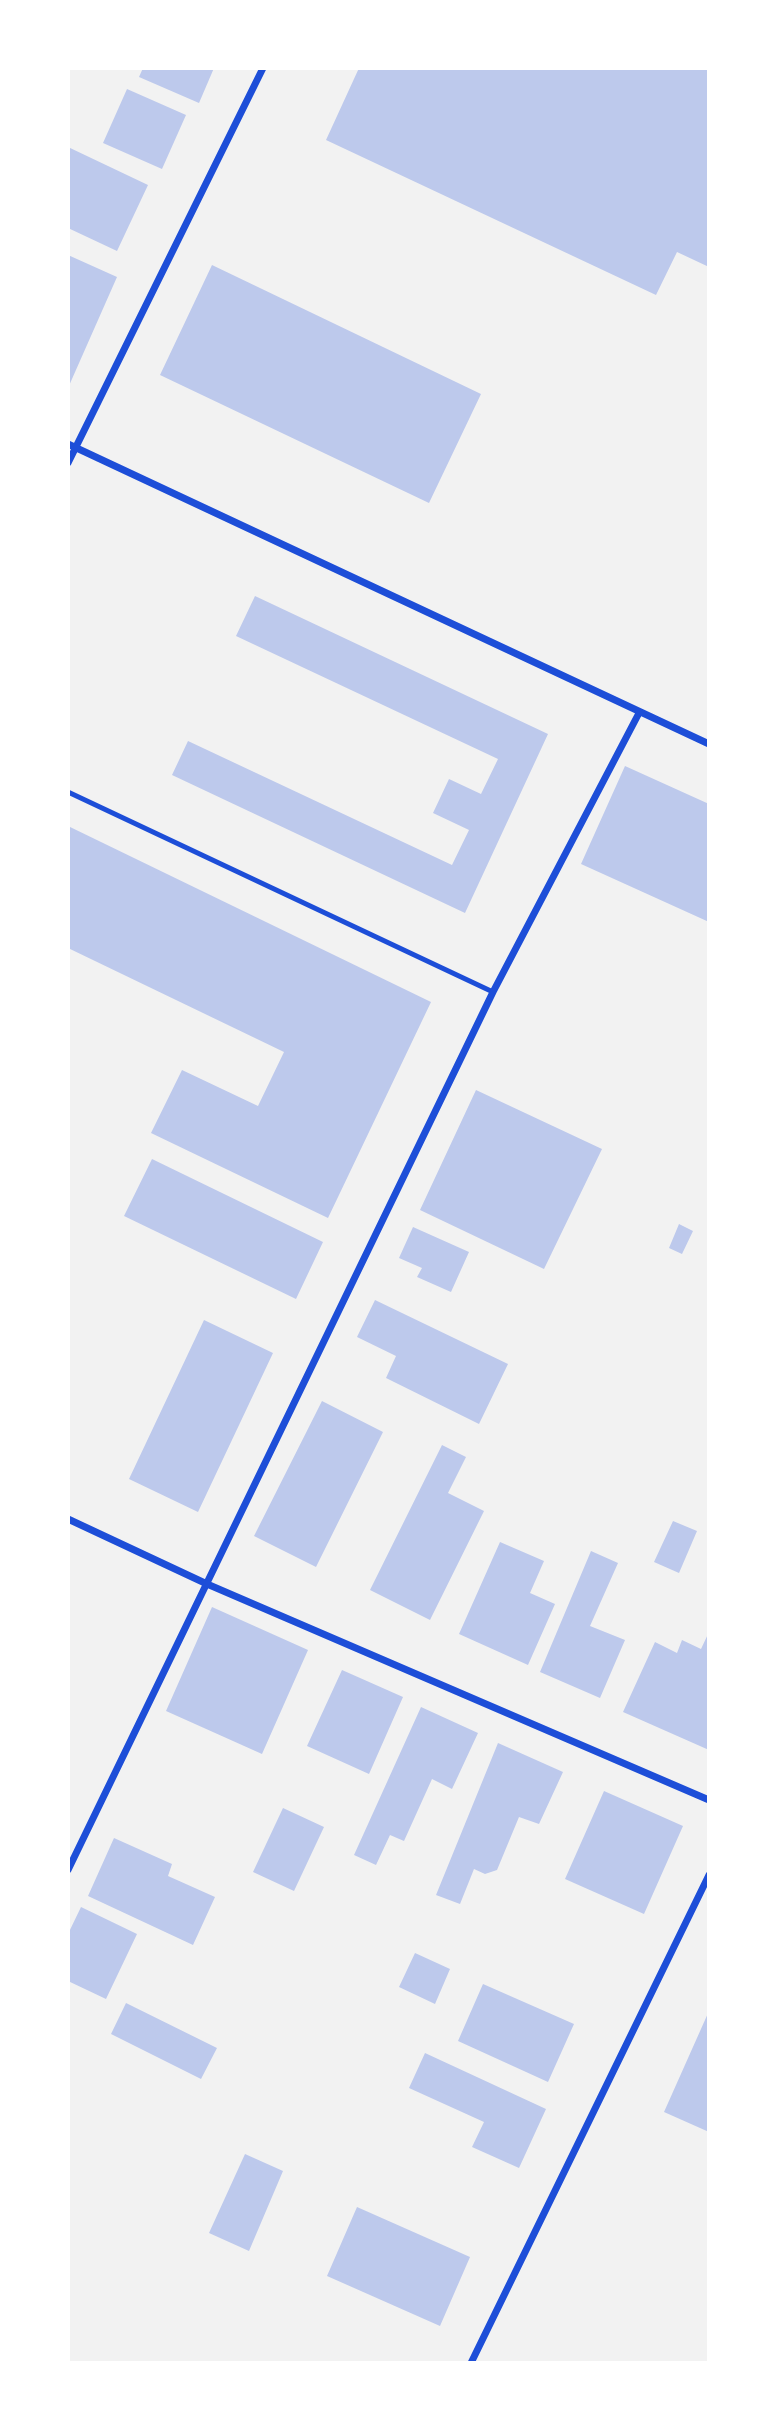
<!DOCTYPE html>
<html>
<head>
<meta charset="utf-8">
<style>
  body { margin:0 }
  #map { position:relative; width:777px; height:2431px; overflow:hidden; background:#f2f2f2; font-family:"Golos Text",sans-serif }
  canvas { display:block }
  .frame { position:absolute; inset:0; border:70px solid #fff; pointer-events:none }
</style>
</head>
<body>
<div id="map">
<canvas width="777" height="2431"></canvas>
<div class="frame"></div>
</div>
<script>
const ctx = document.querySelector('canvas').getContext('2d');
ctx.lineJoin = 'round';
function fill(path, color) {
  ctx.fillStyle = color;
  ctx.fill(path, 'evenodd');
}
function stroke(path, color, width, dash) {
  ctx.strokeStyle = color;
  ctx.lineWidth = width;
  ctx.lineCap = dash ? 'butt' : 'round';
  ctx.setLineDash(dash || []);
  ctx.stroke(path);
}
const building = new Path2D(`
  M143,68H214L199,103L139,77Z
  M359,68H709V267L677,252L656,295L326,140Z
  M127,89L186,115L162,169L103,143Z
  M68,147L148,185L117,251L68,228Z
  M68,255L117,277L68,388Z
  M212,265L481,394L429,503L160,375Z
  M255,596L548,734L465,913L172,775L188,741L452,865L469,830L433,813L449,779L481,794L498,759L236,636Z
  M625,766L709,804V922L581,864Z
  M68,826L431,1002L328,1218L151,1133L182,1070L258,1106L284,1052L68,948Z
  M476,1090L602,1149L544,1269L420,1210Z
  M152,1159L323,1242L296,1299L124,1216Z
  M679,1224L693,1231L682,1254L669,1248Z
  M413,1227L469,1252L451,1292L417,1277L422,1268L399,1258Z
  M375,1300L508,1364L479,1424L386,1378L396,1356L357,1337Z
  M204,1320L273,1353L198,1512L129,1479Z
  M322,1401L383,1432L316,1567L254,1536Z
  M442,1445L466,1457L448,1493L484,1511L430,1620L370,1590Z
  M673,1521L697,1531L679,1573L654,1562Z
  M500,1542L544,1561L530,1593L555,1604L528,1665L459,1634Z
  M591,1551L618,1563L590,1626L625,1640L600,1698L540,1672Z
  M212,1607L308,1650L262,1754L166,1711Z
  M709,1632V1750L623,1712L655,1642L677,1653L682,1640L701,1649Z
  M342,1670L403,1697L369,1774L307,1746Z
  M421,1707L478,1733L452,1789L432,1779L404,1841L390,1835L376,1865L354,1855Z
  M498,1743L563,1772L539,1824L519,1817L497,1870L485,1874L474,1869L460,1904L436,1895Z
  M604,1791L683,1826L644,1914L565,1879Z
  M283,1808L324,1827L294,1891L253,1872Z
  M114,1838L172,1864L168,1876L215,1897L193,1945L88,1896Z
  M81,1907L137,1934L106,1999L68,1981V1934Z
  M415,1953L450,1969L435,2004L399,1987Z
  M483,1984L574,2024L548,2082L458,2041Z
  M126,2003L217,2048L201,2079L111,2034Z
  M709,2011V2132L664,2112Z
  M425,2053L546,2109L519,2168L472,2147L484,2122L409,2088Z
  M245,2154L283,2171L249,2251L209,2233Z
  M357,2207L470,2257L440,2326L327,2276Z`);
const service = new Path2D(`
  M68,792L493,992`);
const minor = new Path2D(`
  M68,444L709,744
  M68,463L263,68
  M68,1519L207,1584L709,1800
  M68,1870L493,992L639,713
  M471,2363L709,1875`);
fill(building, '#bdc9ec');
stroke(service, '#1d4ed8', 5);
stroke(minor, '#1d4ed8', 7);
</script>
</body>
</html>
